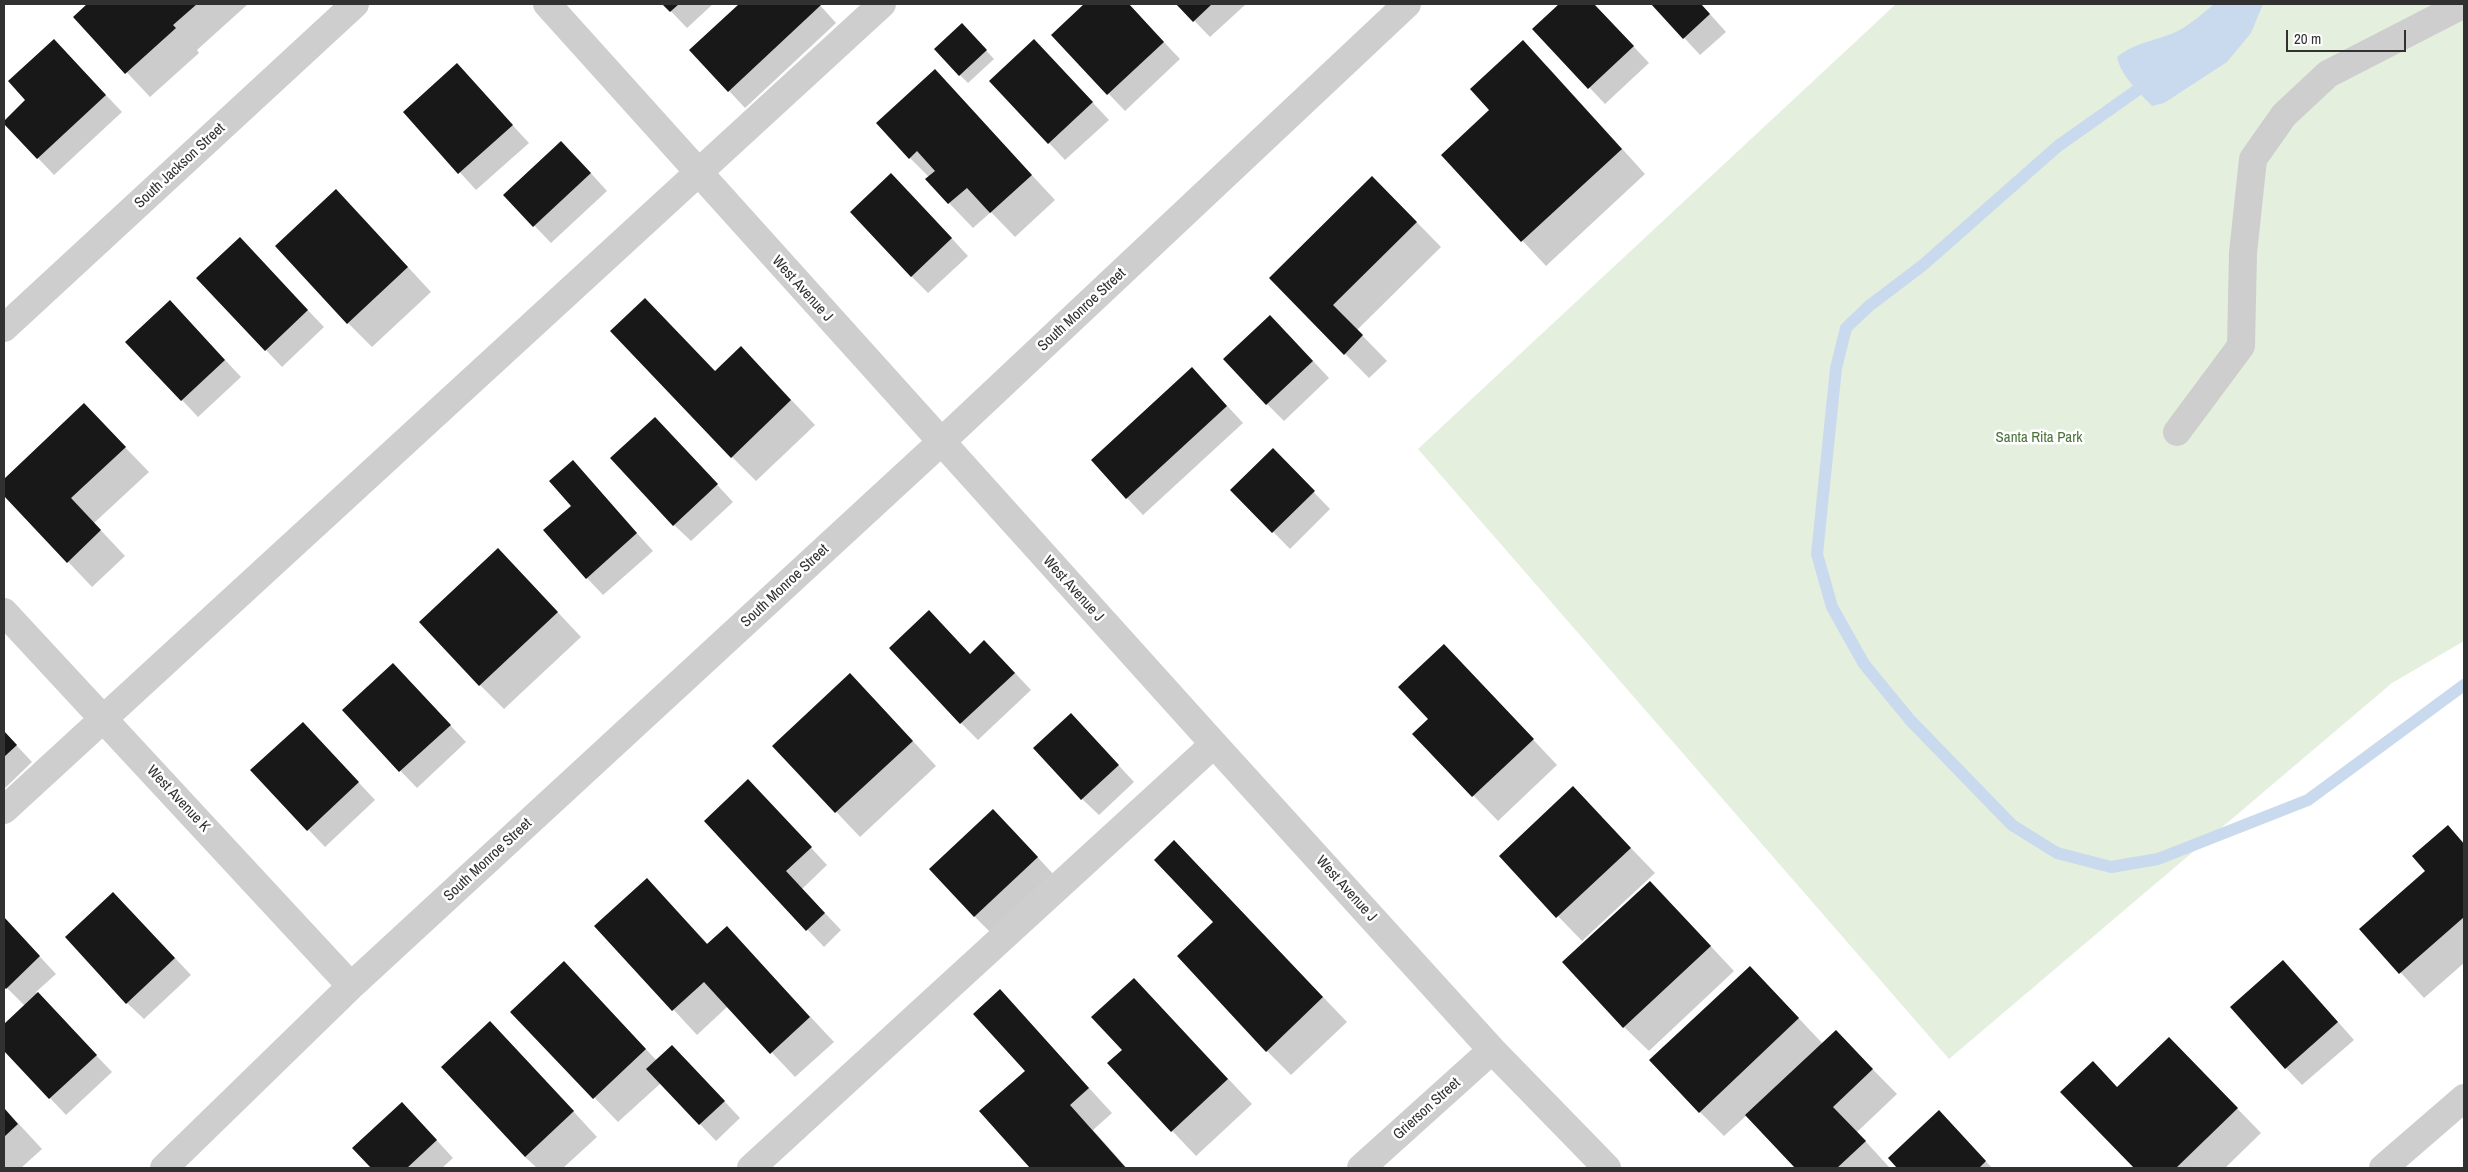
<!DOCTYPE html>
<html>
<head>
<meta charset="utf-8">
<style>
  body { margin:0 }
  #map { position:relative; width:2468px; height:1172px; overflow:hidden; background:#fff; font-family:"Archivo Narrow",sans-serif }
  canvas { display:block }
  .frame { position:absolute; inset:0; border:5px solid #313131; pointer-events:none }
  .scale { position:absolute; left:2286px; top:30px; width:120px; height:22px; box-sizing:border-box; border:2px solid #313131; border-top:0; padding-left:6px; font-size:15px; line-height:18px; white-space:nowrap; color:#313131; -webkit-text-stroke:4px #fff; paint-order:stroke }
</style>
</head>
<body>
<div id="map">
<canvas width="2468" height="1172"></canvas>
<div class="frame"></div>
<div class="scale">20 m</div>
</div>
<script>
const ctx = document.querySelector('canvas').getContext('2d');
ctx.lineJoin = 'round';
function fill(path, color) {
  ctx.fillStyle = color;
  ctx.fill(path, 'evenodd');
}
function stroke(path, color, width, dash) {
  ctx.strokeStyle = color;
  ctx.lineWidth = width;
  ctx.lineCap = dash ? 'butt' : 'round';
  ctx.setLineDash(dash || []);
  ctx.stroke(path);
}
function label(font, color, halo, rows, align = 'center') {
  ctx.font = font + ' "Archivo Narrow",sans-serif';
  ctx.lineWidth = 5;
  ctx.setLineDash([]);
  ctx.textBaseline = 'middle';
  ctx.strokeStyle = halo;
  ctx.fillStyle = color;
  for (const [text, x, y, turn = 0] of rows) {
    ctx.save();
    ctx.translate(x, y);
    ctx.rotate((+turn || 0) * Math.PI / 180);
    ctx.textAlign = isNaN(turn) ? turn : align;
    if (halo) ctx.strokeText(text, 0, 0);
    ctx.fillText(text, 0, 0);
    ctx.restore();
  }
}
const green = new Path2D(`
  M1896,4H2464V641L2392,683L1949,1059L1418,449Z`);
const water = new Path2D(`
  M2214,4H2263L2251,33L2227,62L2164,103L2152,106C2139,92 2121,76 2117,57C2132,44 2153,41 2171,34C2188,27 2201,15 2214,4Z`);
const shadow = new Path2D(`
  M89,4H248L197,50L199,53L150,97L75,17Z
  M664,4H713L687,28Z
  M741,4H819L836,23L745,108L691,50Z
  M1086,4H1128L1180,59L1125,111L1053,35Z
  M1178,4H1246L1210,37Z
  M1561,4H1594L1649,63L1605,104L1534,29Z
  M1653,4H1701L1726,32L1700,55Z
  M970,33L994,59L968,83L960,75Z
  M70,57L122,112L54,175L4,122Z
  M1051,58L1109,120L1065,160L991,81Z
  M457,65L529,143L476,190L405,112Z
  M1547,66L1645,174L1546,266L1443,155Z
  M935,71L1055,200L1015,237L991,212L973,228L926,179L929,177L910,158Z
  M578,159L607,191L551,243L505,195Z
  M908,191L968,256L928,293L911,276Z
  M1397,202L1441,247L1357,330L1387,361L1369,378L1270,278Z
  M360,215L431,292L372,347L348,323Z
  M256,256L324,327L282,367L266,350Z
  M186,318L241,377L198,417L182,400Z
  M1287,333L1329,378L1284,421L1267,404Z
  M716,372H765L815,425L756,481L732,457Z
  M1209,386L1243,423L1143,515L1127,498Z
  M84,405L149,472L94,523L125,556L92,587L4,494V481Z
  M671,435L733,502L691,541L674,525Z
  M1273,450L1330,509L1290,549L1232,490Z
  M573,462L653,551L603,595L587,578Z
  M522,574L581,637L504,709L480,685Z
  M970,655L1001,658L1031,690L978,740L961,723Z
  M1468,670L1557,765L1498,821L1414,734L1430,719Z
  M409,681L466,742L417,788L343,711Z
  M874,699L936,766L860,837L774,746Z
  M1087,731L1134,782L1099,815L1082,799Z
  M4,732L32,762L4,789Z
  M319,740L375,800L325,847L252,770Z
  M1573,788L1655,873L1582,941L1500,856Z
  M765,798L827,865L802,889L841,930L824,947L705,821Z
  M2448,826L2464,843V963L2424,998L2361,929L2427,871Z
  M1010,827L1054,875L991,933L974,916Z
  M1198,866L1347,1022L1291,1075L1267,1051Z
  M647,880L708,944L727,928L834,1042L795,1077L728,1006L697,1035L596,926Z
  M1674,907L1734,971L1649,1051L1624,1027Z
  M130,910L191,975L144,1019L127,1003Z
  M4,918L56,974L36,992L112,1072L66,1115L4,1049V1026L25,1006L4,985Z
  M1134,979L1252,1104L1196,1156L1109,1064L1124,1050Z
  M2300,979L2354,1040L2302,1085L2286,1068Z
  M588,987L657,1061L689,1063L740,1118L716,1141L661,1083L618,1122L512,1012Z
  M1000,991L1112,1113L1093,1130L1127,1168H1032L981,1112L1026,1071Z
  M1774,992L1823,1044L1836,1032L1897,1094L1857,1132L1889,1167L1887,1168H1796L1747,1115L1724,1136L1700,1112Z
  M514,1047L597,1137L563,1168H537L525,1157Z
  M2193,1063L2261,1133L2225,1168H2135L2062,1092L2118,1088Z
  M4,1108L42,1149L21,1168H4Z
  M418,1120L453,1158L442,1168H373L354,1148Z
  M1956,1129L1992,1168H1899L1889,1158Z`);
const stream = new Path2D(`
  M2150,81L2058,146L1923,265L1869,306L1846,328L1836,368L1817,554L1832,607L1864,664L1910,720L2012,825L2057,853L2111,867L2158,859L2308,800L2464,685`);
const building = new Path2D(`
  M87,4H197L173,25L176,28L125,74L73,17Z
  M662,4H679L670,12Z
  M739,4L821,5L728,92L689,50Z
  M1084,4H1129L1164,42L1107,95L1051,35Z
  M1176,4H1212L1193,22Z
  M1559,4H1594L1634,46L1588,89L1532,29Z
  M1651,4H1701L1710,14L1683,39Z
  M962,23L987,50L959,76L934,49Z
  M54,39L106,95L37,159L4,124V121L25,100L8,81Z
  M1034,39L1093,102L1048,144L989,81Z
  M1523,40L1622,149L1521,242L1441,155L1489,110L1470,89Z
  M457,63L513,125L458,174L403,112Z
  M935,69L1032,175L990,213L967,188L948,204L925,179L935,171L917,151L909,159L876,123Z
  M561,141L591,173L533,227L503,195Z
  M891,173L952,238L911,277L850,212Z
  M1372,176L1417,222L1333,305L1363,335L1344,355L1269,278Z
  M336,189L408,267L347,324L275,246Z
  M240,237L308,310L265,351L196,278Z
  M645,298L715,371L741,346L791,400L731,458L610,331Z
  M170,300L225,360L181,401L125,342Z
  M1270,315L1313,361L1266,405L1223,359Z
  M1192,367L1227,406L1126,499L1091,460Z
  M84,403L126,447L71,498L101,530L67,563L4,496V479Z
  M655,417L718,484L673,526L610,458Z
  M1273,448L1315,491L1272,533L1230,490Z
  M573,460L637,533L586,579L543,530L571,506L549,481Z
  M498,548L558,612L479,686L419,622Z
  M929,610L970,654L984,640L1015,673L960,724L889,648Z
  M1444,644L1534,739L1472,797L1412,734L1428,719L1398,687Z
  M393,663L451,725L399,772L342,710Z
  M850,673L913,741L835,813L772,746Z
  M1071,713L1119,765L1081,800L1033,748Z
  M303,722L359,782L307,831L250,770Z
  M4,731L17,745L4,757Z
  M748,779L812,847L786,871L825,913L806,931L704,821Z
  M1573,786L1631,848L1556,918L1499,856Z
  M993,809L1038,857L974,917L929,869Z
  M2448,825L2464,844V917L2399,974L2359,929L2425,871L2412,856Z
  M1174,840L1323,997L1266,1052L1177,956L1213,922L1154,860Z
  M647,878L707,944L727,926L810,1017L770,1054L704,982L672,1011L594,926Z
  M1650,881L1711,946L1623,1028L1562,962Z
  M113,892L175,958L126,1004L65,937Z
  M4,917L40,956L6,989L4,987Z
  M2283,960L2338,1022L2285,1069L2230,1007Z
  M564,961L646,1049L593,1099L510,1012Z
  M1750,966L1799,1018L1699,1113L1649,1060Z
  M1134,978L1228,1079L1171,1132L1107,1063L1122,1050L1091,1017Z
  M1000,989L1089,1088L1070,1105L1126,1168H1030L979,1111L1025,1071L973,1014Z
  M38,992L97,1055L49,1099L4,1051V1024Z
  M490,1021L574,1111L525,1157L441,1067Z
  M1836,1030L1873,1069L1833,1107L1866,1141L1837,1168H1795L1745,1115Z
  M2169,1037L2238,1108L2176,1168H2134L2060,1092L2093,1061L2117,1087Z
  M672,1045L725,1101L699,1125L646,1069Z
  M402,1102L437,1140L407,1168H371L352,1148Z
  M4,1108L18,1124L4,1137Z
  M1939,1110L1986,1161L1979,1168H1897L1888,1158Z`);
const minor = new Path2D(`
  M547,4L1214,744L1492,1050L1607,1168
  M4,328L355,4
  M2177,432L2241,346L2243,253L2253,159L2284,115L2328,74L2464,4
  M4,612L351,986
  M4,810L882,4
  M164,1168L351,986L940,443L1407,4
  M751,1168L1214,744
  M1361,1168L1492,1050
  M2383,1168L2464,1098`);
const streetNames = [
  ["South Jackson Street",180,166,-43],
  ["West Avenue J",802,289,48],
  ["South Monroe Street",1082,310,-43],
  ["South Monroe Street",785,586,-43],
  ["West Avenue J",1073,589,48],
  ["West Avenue K",178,799,47],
  ["South Monroe Street",488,860,-43],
  ["West Avenue J",1346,889,48],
  ["Grierson Street",1427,1109,-42]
];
const parkNames = [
  ["Santa Rita Park",2039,438]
];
fill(green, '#e4efde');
fill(water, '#c9daef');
fill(shadow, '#0003');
stroke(stream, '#c9daef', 12);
fill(building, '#181818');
stroke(minor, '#cecece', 28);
label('15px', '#313131', '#fff', streetNames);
label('15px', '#4a713a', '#fff', parkNames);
</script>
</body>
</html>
